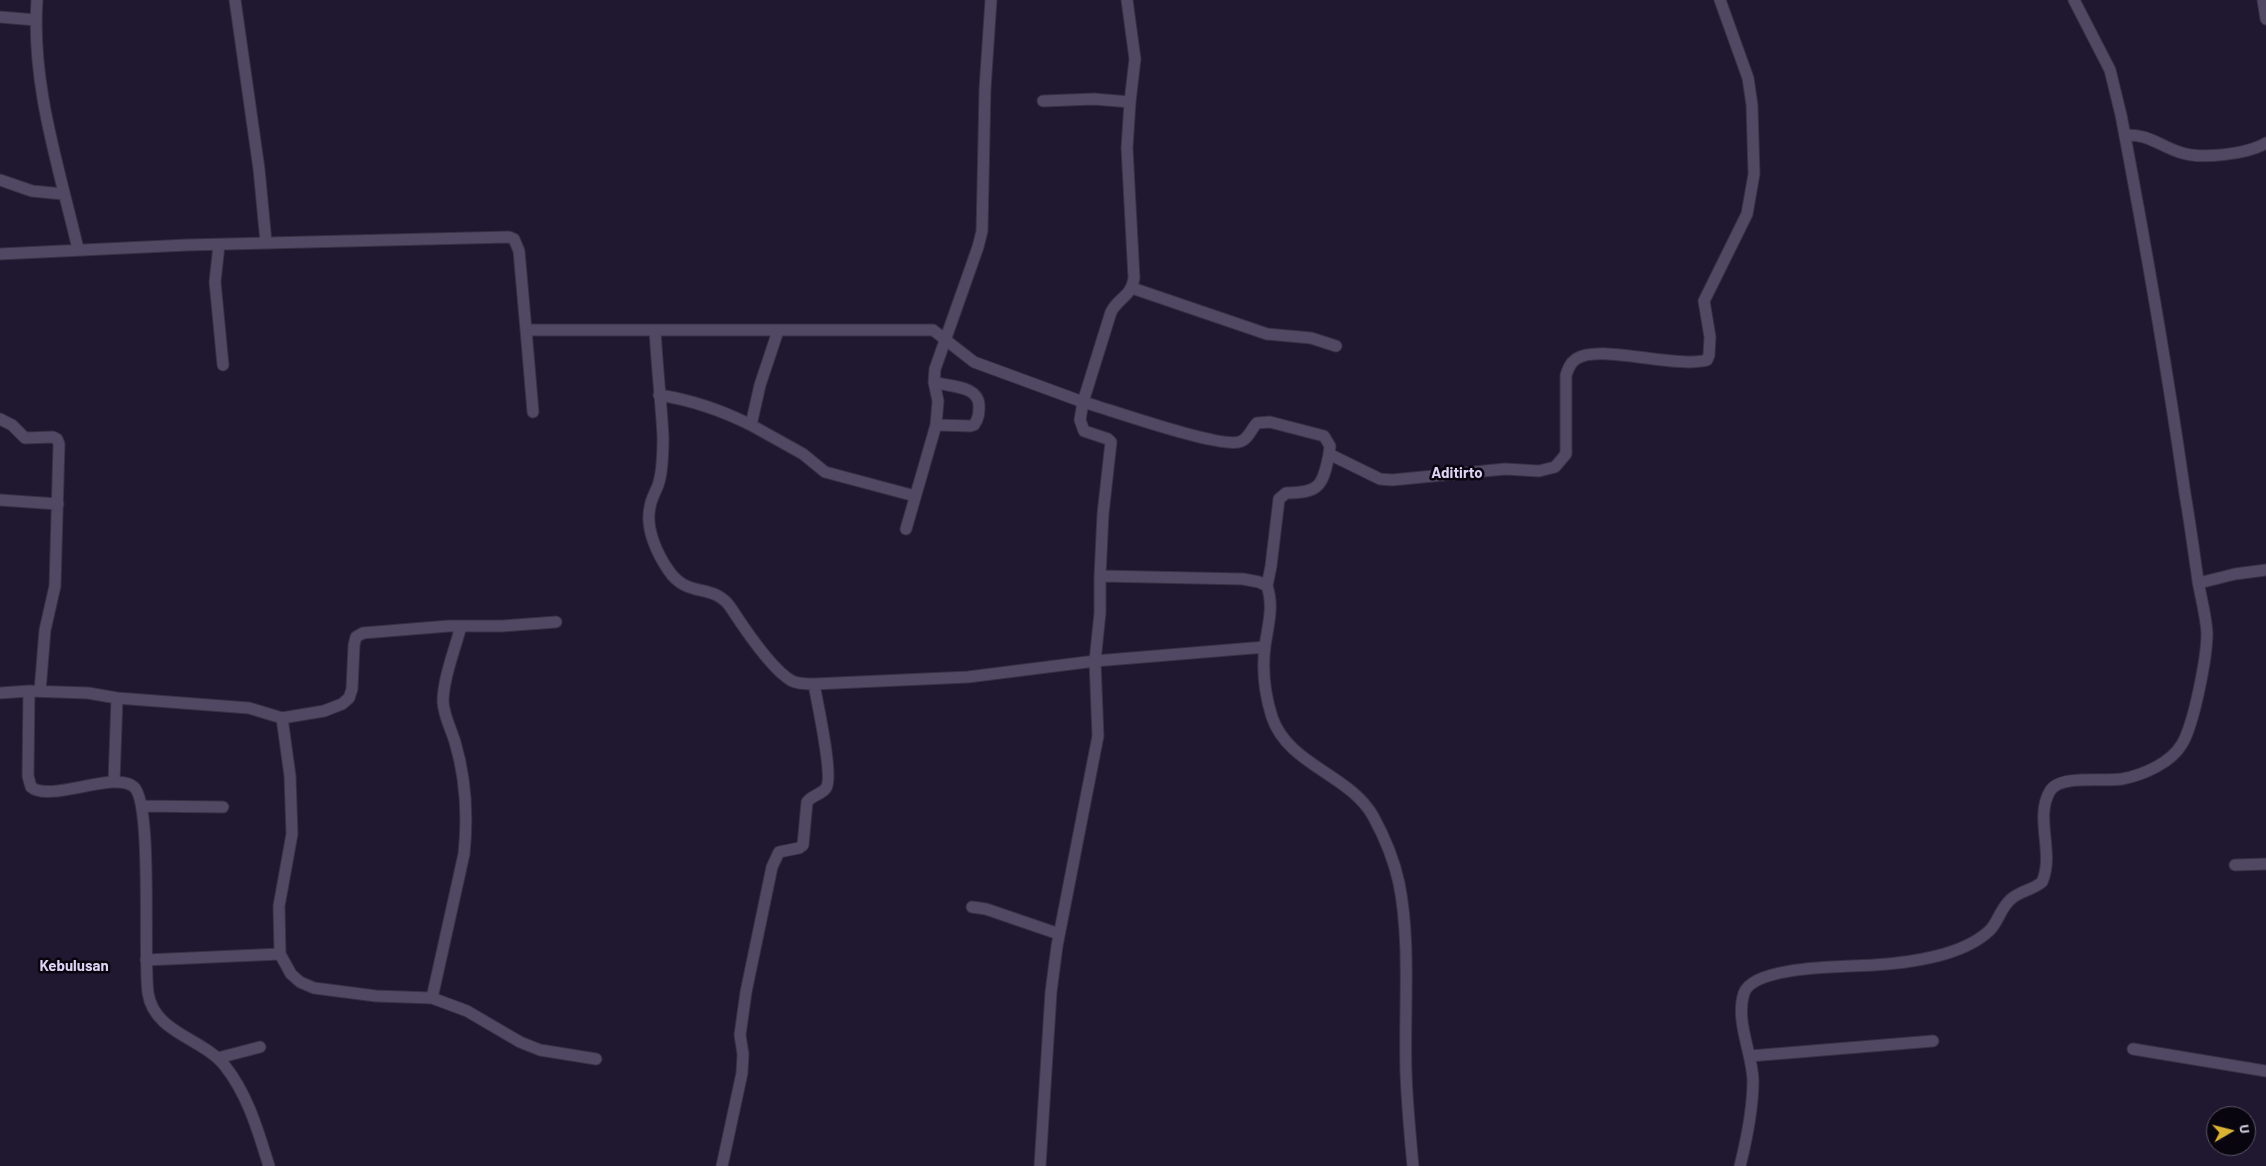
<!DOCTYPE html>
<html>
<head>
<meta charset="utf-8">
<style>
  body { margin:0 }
  #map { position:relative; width:2266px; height:1166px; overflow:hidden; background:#201730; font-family:Barlow,sans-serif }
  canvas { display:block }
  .north { position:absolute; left:2206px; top:1106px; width:50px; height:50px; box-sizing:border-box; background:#08050f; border:1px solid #5a5763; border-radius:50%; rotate:82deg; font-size:14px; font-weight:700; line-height:20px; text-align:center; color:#d6d2e2 }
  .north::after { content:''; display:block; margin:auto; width:18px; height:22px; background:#dbb333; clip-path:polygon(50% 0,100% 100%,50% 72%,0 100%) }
</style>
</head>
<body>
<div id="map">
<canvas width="2266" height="1166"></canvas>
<div class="north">U</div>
</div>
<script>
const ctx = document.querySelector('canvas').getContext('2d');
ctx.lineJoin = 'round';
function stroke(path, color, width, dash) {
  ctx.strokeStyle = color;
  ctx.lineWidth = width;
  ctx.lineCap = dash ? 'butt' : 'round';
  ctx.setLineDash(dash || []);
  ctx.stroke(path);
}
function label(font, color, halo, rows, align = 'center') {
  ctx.font = font + ' Barlow,sans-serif';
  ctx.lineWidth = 5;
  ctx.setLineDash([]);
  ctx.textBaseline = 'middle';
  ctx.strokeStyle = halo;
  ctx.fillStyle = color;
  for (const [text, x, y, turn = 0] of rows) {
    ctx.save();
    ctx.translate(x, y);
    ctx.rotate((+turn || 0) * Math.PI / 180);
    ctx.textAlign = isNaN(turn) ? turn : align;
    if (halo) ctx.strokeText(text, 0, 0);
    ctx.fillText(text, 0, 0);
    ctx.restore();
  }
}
const street = new Path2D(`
  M37,0C31,85 59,167 78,249
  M235,0L259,169L266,242
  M2263,0L2266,19
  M0,17L36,20
  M1043,101L1094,99L1130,102
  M2125,135C2149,134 2158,145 2179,152C2200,160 2248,154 2266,143
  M0,180L32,191L63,194
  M219,245L215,282L223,365
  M0,254L187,245L509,237L514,239L519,251L526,330H933L974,362L1083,402L1111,312C1119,297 1131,297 1134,278L1127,148L1130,102L1135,59L1127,0
  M1132,288L1267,334L1311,338L1336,346
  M526,330L533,412
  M655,330C657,366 661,401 663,436C663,451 663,468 659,482C657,490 651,498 650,507C645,528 657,554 669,571C688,599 714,582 731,608C744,628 772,670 792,681C798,684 807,684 814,684L968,677L1095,661L1100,613V576
  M778,331L760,385L751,425L803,454L825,472L915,496
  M934,382C949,387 978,385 979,405C979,413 979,418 974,425L970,426L936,425
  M659,395C692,400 721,410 751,425
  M0,419L12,425L25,438L53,437L57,439L59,444L55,586L45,630L40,691
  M1329,454L1330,446L1324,436L1270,422L1257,423C1251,429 1248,440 1239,442C1218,448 1111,410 1083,402L1080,420L1084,431L1108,439L1111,442L1103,514L1100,576L1243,579L1259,582L1267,586C1274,606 1268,625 1265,646C1262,669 1265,695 1272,717C1288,765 1349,774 1373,816C1384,836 1394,860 1399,883C1411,943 1404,1010 1406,1072C1407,1103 1410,1135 1413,1166
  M0,500L58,504
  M906,529L936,425L938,401L934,382L935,369L978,247L982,231L985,89L991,0
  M2199,583L2235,574L2266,570
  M1267,586L1271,566L1279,499L1286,493C1319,493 1323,486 1329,454L1380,479L1392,480L1505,469L1539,471L1555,467L1566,454V375C1568,369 1570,363 1576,359C1599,343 1674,369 1707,360L1709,355L1710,337L1704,301L1747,214L1754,174L1752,105L1748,78L1720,0
  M29,691L88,693L117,698L249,708L282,718L324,711L342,704L349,698L352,689L354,645L356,637L363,633L449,626H502L556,622
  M0,693L29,691L28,776L31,787C50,803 115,770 134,787C153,804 143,959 148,993C154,1033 203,1038 225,1066C248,1095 258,1131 269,1166
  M114,782L117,698
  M142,806L223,807
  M2235,865L2266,864
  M972,907L986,909L1059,934
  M280,954L291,974L300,982L314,988L376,996L432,998L467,1011L520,1042L540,1050L596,1059
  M146,960L280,954L279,906L292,834L290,776L282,718
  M432,998L464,854C468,816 466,779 455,742C451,729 444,716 443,702C443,679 455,649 461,626
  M2133,1049L2266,1071
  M1750,1056L1933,1041
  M218,1058L260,1047
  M722,1166L742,1073L743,1054L740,1035L746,992L772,867L779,852L799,848L803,845L807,802C812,795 821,795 826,788C834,777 817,702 814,684
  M1040,1166L1051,992L1057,946L1098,736L1095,661L1265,647
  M1740,1166C1747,1138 1753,1109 1753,1080C1752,1052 1735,1021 1744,993C1754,965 1848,967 1874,965C1908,963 1962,956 1989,931C1998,923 2000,909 2010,900C2019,891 2033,890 2042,882C2055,853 2034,818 2050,791C2060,774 2105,782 2122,779C2143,775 2171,763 2182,744C2194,724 2207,657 2207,633C2206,616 2201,598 2198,581C2194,552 2190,523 2185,494C2167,367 2145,241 2121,115L2110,70L2074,0`);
const quarterNames = [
  ["Aditirto",1457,473],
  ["Kebulusan",74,966]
];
stroke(street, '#373144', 13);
stroke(street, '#514864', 11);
label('bold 15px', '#ddd3f5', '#08050f', quarterNames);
</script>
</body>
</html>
